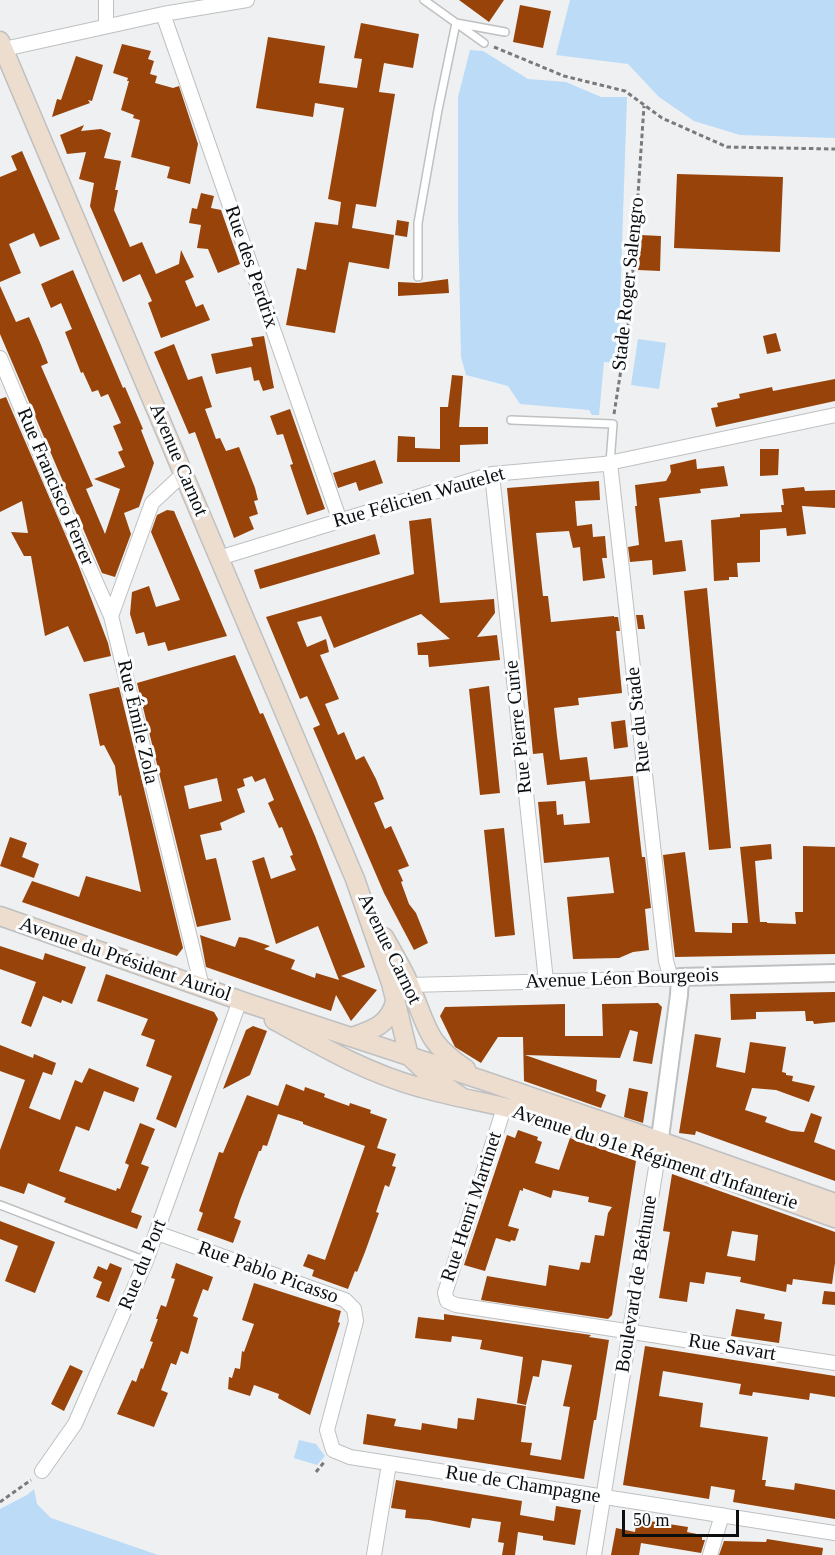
<!DOCTYPE html>
<html>
<head>
<meta charset="utf-8">
<style>
  body { margin:0 }
  #map { position:relative; width:835px; height:1555px; overflow:hidden; background:#eef0f2; font-family:Georgia,serif }
  canvas { display:block }
  .scale { position:absolute; left:622px; top:1510px; width:117px; height:27px; box-sizing:border-box; border:3px solid #0d0e0e; border-top:0; padding-left:8px; font-size:18px; line-height:21px; white-space:nowrap; color:#0d0e0e; -webkit-text-stroke:4px #fbfdff; paint-order:stroke }
</style>
</head>
<body>
<div id="map">
<canvas width="835" height="1555"></canvas>
<div class="scale">50 m</div>
</div>
<script>
const ctx = document.querySelector('canvas').getContext('2d');
ctx.lineJoin = 'round';
function fill(path, color) {
  ctx.fillStyle = color;
  ctx.fill(path, 'evenodd');
}
function stroke(path, color, width, dash) {
  ctx.strokeStyle = color;
  ctx.lineWidth = width;
  ctx.lineCap = dash ? 'butt' : 'round';
  ctx.setLineDash(dash || []);
  ctx.stroke(path);
}
function label(font, color, halo, rows, align = 'center') {
  ctx.font = font + ' Georgia,serif';
  ctx.lineWidth = 6;
  ctx.setLineDash([]);
  ctx.textBaseline = 'middle';
  ctx.strokeStyle = halo;
  ctx.fillStyle = color;
  for (const [text, x, y, turn = 0] of rows) {
    ctx.save();
    ctx.translate(x, y);
    ctx.rotate((+turn || 0) * Math.PI / 180);
    ctx.textAlign = isNaN(turn) ? turn : align;
    if (halo) ctx.strokeText(text, 0, 0);
    ctx.fillText(text, 0, 0);
    ctx.restore();
  }
}
const green = new Path2D(`
  M570,0H835V138L740,135L694,121L659,97L628,64L556,55Z
  M470,50L483,51L528,79L566,82L601,97H627L618,363L604,362L599,415H592L589,410L520,404L508,386L466,375L461,357L458,216V97Z
  M638,339L666,343L659,389L631,385Z
  M299,1440L316,1444L325,1456L317,1465L294,1458Z
  M34,1489L37,1504L51,1518L158,1555H0V1509L27,1495Z`);
const building = new Path2D(`
  M459,0H504L489,22Z
  M520,5L551,11L543,48L513,42Z
  M361,23L419,34L413,68L384,63L379,92L395,94L376,207L356,204L352,228L394,235L389,269L349,262L335,333L286,325L297,268L306,270L315,222L338,225L341,202L328,199L344,108L315,103L313,117L256,108L268,37L325,46L319,83L357,88L362,59L354,58Z
  M122,44L151,51L148,59L154,61L150,74L157,76L155,83L173,88L179,86L198,144L190,184L167,178L170,167L131,157L140,120L133,118L134,115L121,110L129,81H127L128,78L113,73Z
  M76,56L103,65L92,101L88,100L90,103L52,117L57,99L61,100Z
  M84,125L81,131L101,129L111,133L104,158L121,161L115,190H118L114,210L130,247L142,242L156,274L179,264L181,250L194,277L185,281L196,307L203,304L210,320L161,338L148,303L152,301L140,274L123,282L90,206L94,183L79,179L86,152L67,154L60,135Z
  M22,151L60,239L40,247L34,233L9,244L21,273L0,282V177L17,170L11,156Z
  M677,174L783,177L780,252L674,248Z
  M201,193L214,196L211,208L221,210L240,264L218,273L208,249L197,248L201,225L189,223L192,208L197,209Z
  M397,220L409,222L407,237L395,235Z
  M640,235L661,236L660,271L638,270Z
  M73,270L123,388L125,387L143,429L141,430L154,463L139,507L124,513L131,534L115,577L102,573L0,334V286L16,322L29,317L41,345L48,363L41,366L93,486L86,489L105,534L120,489L94,479L125,467L118,452L123,450L113,426L121,423L108,394L101,397L98,390L92,392L83,372L81,373L65,332L72,329L61,303L51,308L41,284Z
  M448,279L449,293L398,296V282L419,283Z
  M776,333L781,351L767,354L763,336Z
  M264,336L274,388L263,391L259,380L254,381L251,367L216,374L211,354L253,346L251,338Z
  M174,344L188,380L202,376L212,407L205,409L216,439L220,438L226,451L239,447L255,488L258,500L254,501L258,514L249,517L254,529L234,538L195,432L189,434L154,352Z
  M452,375L463,376L459,427H488V444L460,445V462H397L398,436L415,437V448L440,449V407H448Z
  M835,379V401L716,427L711,408L718,407L717,403L740,398L739,394L772,387L773,391Z
  M6,397L78,564L108,643L111,656L84,662L68,626L45,636L31,556H24L11,532L28,533L22,501L0,512V399Z
  M290,409L325,509L307,515L290,465L293,464L283,434L277,435L270,416Z
  M760,449H779L778,475L760,476Z
  M696,459L697,469L724,466L728,486L700,489L701,493L659,498L665,542L682,540L686,571L653,575L652,560L630,562L628,547L639,545L635,506H637L635,485L666,481L671,472L670,465Z
  M375,460L383,483L359,491L356,482L338,488L333,473Z
  M599,481L600,500L575,501L577,526L592,524L593,537L605,536L607,558H602L605,578L583,581L580,547L573,548L569,531L536,533L543,596H548L551,622L614,616V617H618L620,631H616L622,693L578,698L579,705L554,708L557,736L560,760L587,757L590,780L633,776L642,857H645L651,908L645,909L649,950L633,952L619,958L573,959L567,897L614,893L609,857L544,863L538,802L556,801L557,815L563,814L564,825L590,823L585,781L547,785L543,753L533,754L507,488Z
  M804,487L805,491L835,490V508L802,506L806,534L787,536L786,528L760,530V562L737,563L738,577H729V580L714,581L711,520L740,517V514L782,512L781,505H784L782,489Z
  M167,510L174,511L227,636L168,651L165,642L148,646L144,632L136,634L130,614L132,592L149,586L156,607L180,600L151,532L157,515Z
  M431,518L440,603L494,599L495,613L477,637L497,635L500,660L429,667L428,655H418L417,643L450,639L421,614L334,648L321,616L297,622L307,647L326,639L329,652L320,655L339,699L325,704L338,735L344,732L356,760L364,756L376,779L384,799L374,803L385,829L391,826L409,866L398,870L403,881L401,882L409,904L416,913L428,943L414,950L384,893L313,728L320,725L307,696L300,699L266,617L414,574L409,521Z
  M375,534L380,554L260,589L254,570Z
  M707,588L731,848L709,850L684,591Z
  M636,615H643L645,629H638Z
  M235,655L260,714L263,713L315,836L365,967L341,976L377,990L351,1021L336,995L331,1011L206,967L200,935L235,947L239,937L246,938L270,946L264,949L295,960L291,969L315,978L316,973L339,980L318,926L276,944L252,861L264,857L271,879L296,870L290,856L293,855L282,827L279,828L268,803L274,800L265,778L255,782L252,776L243,779L245,786L237,789L245,812L220,823L222,830L200,835L206,860L216,858L231,920L197,927L137,683ZM217,778L222,801L189,809L184,786Z
  M489,686L500,793L480,795L469,689Z
  M119,687L183,948L177,956L22,902L32,881L79,897L86,876L141,892L121,795L119,796L115,766L104,745L100,746L89,694Z
  M625,720L628,747L614,749L611,722Z
  M504,828L515,935L495,937L484,830Z
  M10,837L27,843L22,857L39,864L34,878L0,866Z
  M771,844L772,859L755,861L760,922H767V923L796,924L795,912H803V846L835,847V954L675,957L663,855L685,852L695,932L732,933V923H748L740,847Z
  M0,946L43,960L45,953L86,967L72,1004L62,1000L61,1003L43,996L31,1027L21,1023L36,982L0,969Z
  M106,974L214,1012L218,1019L176,1128L156,1119L172,1076L146,1066L155,1040L141,1035L148,1019L97,1001Z
  M835,992V1022L814,1024L813,1021H806L805,1011L756,1012V1019L731,1020L730,994Z
  M658,1003L662,1007L652,1064L633,1061L638,1032L630,1030L620,1058L525,1055L597,1080L596,1091L606,1095L601,1108L524,1081L523,1037H498L481,1063L455,1047L440,1016L445,1007L565,1004V1036H603L602,1004Z
  M253,1026L267,1031L250,1075L223,1089L246,1030Z
  M695,1034L721,1038L716,1067L745,1073L750,1042L786,1047L782,1072L786,1073V1075L793,1076L792,1081L815,1086L809,1102L776,1090L752,1088L745,1110L767,1117L765,1122L791,1131L804,1132L811,1113L822,1117L814,1142L835,1150V1181L696,1131L695,1135L679,1133Z
  M0,1045L33,1058L34,1054L56,1063L52,1075L43,1072L29,1108L60,1120L75,1080L82,1083L89,1068L139,1088L134,1102L104,1091L89,1131L76,1126L59,1171L116,1191L117,1188L120,1189L129,1165L125,1163L140,1123L155,1129L141,1164L149,1167L131,1212L142,1216L137,1229L64,1202L66,1198L28,1183L24,1194L0,1186V1150L25,1080L0,1071Z
  M286,1084L304,1091L305,1087L325,1094L324,1097L349,1106L350,1103L371,1110L370,1113L387,1119L377,1148L396,1154L392,1166L396,1167L389,1187L385,1185L376,1212L379,1213L365,1252L357,1272L355,1271L348,1289L312,1276L314,1270L303,1266L308,1254L325,1260L365,1146L303,1124V1122L278,1114L267,1146L263,1145L261,1151H259L240,1200L234,1218L241,1221L233,1243L197,1230L203,1213L199,1211L219,1152L223,1153L247,1095L278,1106Z
  M629,1088L648,1092L643,1123L624,1117Z
  M518,1130L538,1137L537,1140L542,1142L535,1163L559,1170L570,1138L636,1161L612,1315L608,1319L481,1300L487,1276L546,1286L549,1265L579,1270L581,1262L590,1263L595,1235L604,1236L608,1213L612,1207L588,1202L589,1197L553,1190L551,1198L523,1188V1191L520,1190L508,1226L519,1229L515,1241L511,1240L510,1242L496,1238L485,1271L464,1265L507,1135L515,1138Z
  M672,1174L835,1232V1263L832,1284L793,1279L792,1285L787,1284L786,1292L740,1282L741,1277L706,1272L704,1284L690,1282L687,1302L659,1298L670,1232L663,1231ZM732,1231L758,1235L755,1261L727,1256Z
  M0,1221L55,1242L35,1293L5,1281L18,1246L0,1239Z
  M110,1263L122,1268L109,1302L96,1297L102,1282L93,1278L98,1266L107,1270Z
  M176,1263L213,1277L208,1291L203,1289L193,1316L198,1318L188,1354L181,1351L176,1365L171,1363L161,1390L168,1393L154,1427L117,1414L132,1380L136,1382L141,1368L143,1369L153,1342L150,1341L158,1319H156L161,1305L166,1307L175,1279L171,1278Z
  M254,1283L341,1311L338,1322L340,1323L310,1415L278,1398L279,1394L254,1385L250,1396L228,1389L229,1377L232,1378L235,1368L240,1369L242,1351L244,1352L254,1324L242,1320Z
  M824,1291L835,1292V1305L822,1304Z
  M736,1309L765,1314L764,1319L782,1322L779,1343L731,1336Z
  M444,1314L591,1335L589,1337L609,1340L596,1420H594L584,1479L363,1444L367,1414L396,1419L394,1426L421,1430L422,1423L457,1429L458,1418L474,1420L477,1398L526,1406L521,1442L532,1443L530,1455L561,1460L570,1407L563,1406L572,1365L542,1360L539,1377L533,1376L526,1405L517,1403L523,1357L480,1349L482,1340L452,1336L451,1342L415,1338L418,1317L444,1320Z
  M645,1346L835,1376V1397L810,1393L809,1400L753,1392L752,1396L739,1394L741,1384L663,1371L659,1396L703,1403L700,1427L768,1437L762,1480H766L765,1486L794,1490L795,1483L835,1490V1519L733,1502L735,1490L711,1486L709,1499L623,1485Z
  M70,1365L83,1371L64,1411L51,1404Z
  M396,1480L522,1501L520,1515L554,1521L556,1506L581,1510L575,1545L543,1540V1536L518,1532L515,1555H502L504,1543L498,1542L501,1522L472,1518L470,1528L429,1520L405,1518L406,1510L391,1508Z
  M637,1519L688,1527L687,1532L702,1535V1540H705L701,1553L641,1543L639,1555H611L616,1528L635,1532Z
  M767,1539L823,1548L822,1555H719L724,1541L766,1542Z`);
const path = new Path2D(`
  M494,47L564,76L625,91L662,118L727,147L835,149
  M614,414L630,312L644,106
  M316,1472L325,1461
  M0,1502L31,1480`);
const service = new Path2D(`
  M424,0L484,43
  M418,277V223L438,110L456,23L505,32
  M511,420L613,424L610,463
  M0,1205L146,1261`);
const minor = new Path2D(`
  M106,0V25
  M163,14L340,521
  M0,50L163,14L247,0
  M0,358L63,508L111,616L202,987
  M610,463L666,961L671,978
  M492,474L546,981
  M219,558L492,474L604,464L835,415
  M111,616L152,503L183,474
  M410,985L677,978
  M504,1108L445,1293L447,1301L456,1305L835,1363
  M157,1233L345,1300L354,1309L356,1321L327,1430L333,1450L350,1457L835,1533
  M42,1471L75,1424L146,1261L240,1000
  M374,1555L389,1464
  M594,1555L658,1155
  M710,1555L722,1515`);
const tertiary = new Path2D(`
  M658,1153L679,995L680,977L835,973`);
const secondary = new Path2D(`
  M0,41L355,879L391,983L409,1056L429,1075L463,1098
  M0,916L250,1004L482,1080L660,1141L835,1203
  M384,937C393,953 403,969 410,986C428,1027 425,1042 466,1069
  M274,1020C322,1047 369,1074 422,1088C460,1099 500,1104 538,1116C638,1147 736,1183 835,1218
  M352,1037C372,1030 389,1025 395,1002`);
const streetNames = [
  ["Rue des Perdrix",251,267,71],
  ["Stade Roger Salengro",629,284,-84],
  ["Avenue Carnot",178,460,67],
  ["Rue Francisco Ferrer",55,487,67],
  ["Rue Félicien Wautelet",419,498,-16],
  ["Rue du Stade",639,720,-96],
  ["Rue Émile Zola",137,722,77],
  ["Rue Pierre Curie",519,727,-96],
  ["Avenue Carnot",389,949,64],
  ["Avenue du Président Auriol",125,960,19],
  ["Avenue Léon Bourgeois",622,979,-2],
  ["Avenue du 91e Régiment d'Infanterie",655,1158,18],
  ["Rue Henri Martinet",472,1207,-72],
  ["Rue du Port",143,1265,-68],
  ["Rue Pablo Picasso",268,1273,20],
  ["Boulevard de Béthune",637,1284,-81],
  ["Rue Savart",732,1348,9],
  ["Rue de Champagne",523,1485,9]
];
fill(green, '#bcdbf7');
fill(building, '#984309');
stroke(service, '#bec0c1', 10);
stroke(minor, '#bec0c1', 16);
stroke(tertiary, '#bec0c1', 20);
stroke(secondary, '#bec0c1', 21);
stroke(path, '#797a7b', 3, [4.5, 3]);
stroke(service, '#fff', 7);
stroke(minor, '#fff', 14);
stroke(tertiary, '#fff', 16);
stroke(secondary, '#edddcf', 18);
label('20px', '#0d0e0e', '#fbfdff', streetNames);
</script>
</body>
</html>
